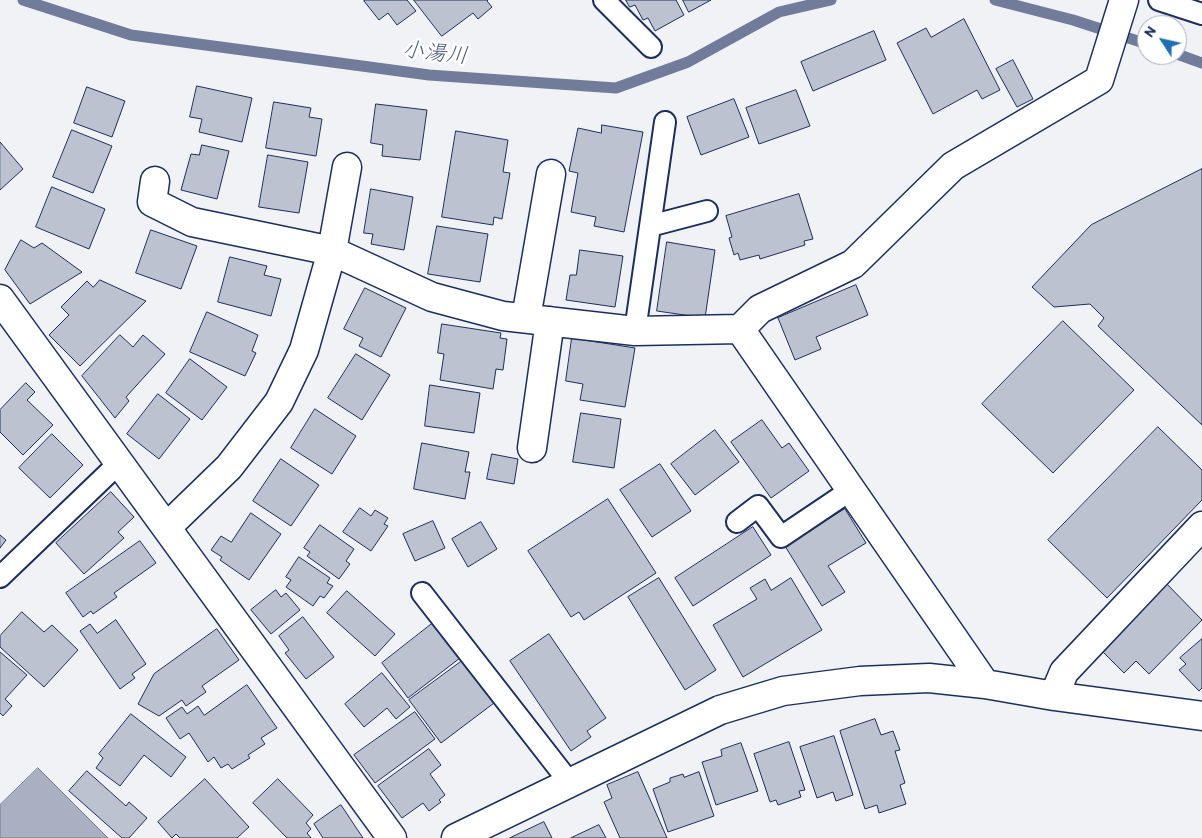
<!DOCTYPE html>
<html>
<head>
<meta charset="utf-8">
<style>
  body { margin:0 }
  #map { position:relative; width:1202px; height:838px; overflow:hidden; background:#f1f2f5; font-family:Itim,sans-serif }
  canvas { display:block }
  .north { position:absolute; left:1137px; top:15px; width:50px; height:50px; box-sizing:border-box; background:#fff; border:1px solid #a4acbf; border-radius:50%; rotate:305deg; font-size:14px; font-weight:700; line-height:20px; text-align:center; color:#1b2f5e }
  .north::after { content:''; display:block; margin:auto; width:18px; height:22px; background:#1f6fb2; clip-path:polygon(50% 0,100% 100%,50% 72%,0 100%) }
</style>
</head>
<body>
<div id="map">
<canvas width="1202" height="838"></canvas>
<div class="north">N</div>
</div>
<script>
const ctx = document.querySelector('canvas').getContext('2d');
ctx.lineJoin = 'round';
function fill(path, color) {
  ctx.fillStyle = color;
  ctx.fill(path, 'evenodd');
}
function stroke(path, color, width, dash) {
  ctx.strokeStyle = color;
  ctx.lineWidth = width;
  ctx.lineCap = dash ? 'butt' : 'round';
  ctx.setLineDash(dash || []);
  ctx.stroke(path);
}
function label(font, color, halo, rows, align = 'center') {
  ctx.font = font + ' Itim,"Klee One",sans-serif';
  ctx.lineWidth = 5;
  ctx.setLineDash([]);
  ctx.textBaseline = 'middle';
  ctx.strokeStyle = halo;
  ctx.fillStyle = color;
  for (const [text, x, y, turn = 0] of rows) {
    ctx.save();
    ctx.translate(x, y);
    ctx.rotate((+turn || 0) * Math.PI / 180);
    ctx.textAlign = isNaN(turn) ? turn : align;
    if (halo) ctx.strokeText(text, 0, 0);
    ctx.fillText(text, 0, 0);
    ctx.restore();
  }
}
const water = new Path2D(`
  M38,768L108,838H0V805Z`);
const stream = new Path2D(`
  M23,0L131,35L429,75L616,88L688,62L779,12L831,0
  M995,0L1073,20L1147,44
  M1177,54L1202,63`);
const building = new Path2D(`
  M366,0H407L416,11L397,25L388,13L379,20L364,1Z
  M414,0H488L487,1L492,7L478,19L473,13L442,36Z
  M626,0H676L684,15L655,31L648,18L643,20L635,5L630,7Z
  M683,0H711L689,12Z
  M964,19L1000,90L982,99L977,90L933,114L897,43L926,28L931,37Z
  M874,31L886,60L813,91L801,62Z
  M1013,60L1033,99L1017,107L996,69Z
  M197,86L252,98L242,142L199,132L202,119L190,117Z
  M87,87L125,101L112,137L74,123Z
  M796,90L810,126L759,144L746,108Z
  M734,99L749,137L701,155L687,117Z
  M274,102L311,108L309,117L322,119L316,156L266,148Z
  M376,104L427,110L420,160L382,156L383,145L371,143Z
  M602,125L643,132L624,232L594,226L596,217L571,212L578,173L569,171L578,128L601,133Z
  M72,130L112,146L93,193L53,177Z
  M456,131L508,140L503,172L510,173L502,219L494,217L493,225L442,217Z
  M0,142L23,169L0,190Z
  M202,145L229,151L217,199L181,190L191,154L199,155Z
  M268,155L308,162L299,213L259,207Z
  M1202,169V425L1098,326L1104,318L1090,304L1054,307L1032,287L1091,225Z
  M52,187L105,209L89,249L36,227Z
  M371,189L413,197L404,250L371,244L373,234L364,233Z
  M799,194L813,239L804,241L805,245L760,259L759,255L740,260L738,253L734,255L729,238L732,237L726,216Z
  M437,226L488,234L480,282L428,274Z
  M151,230L197,246L181,289L136,273Z
  M21,240L34,248L42,243L82,272L30,304L5,270Z
  M667,242L715,250L705,318L657,311Z
  M580,250L623,256L615,307L566,300L570,275H576Z
  M230,257L267,266L264,275L281,279L271,316L218,302Z
  M100,280L146,301L80,366L49,335L69,315L61,307L87,281L93,287Z
  M856,285L868,315L816,337L821,349L795,360L778,318Z
  M365,288L406,308L381,357L359,346L363,338L344,329Z
  M207,312L258,335L252,351L256,353L245,376L190,352Z
  M1063,321L1134,390L1053,473L982,404Z
  M442,324L501,333L500,338L507,339L503,370L496,369L493,389L440,380L444,354L438,353Z
  M120,335L133,347L143,335L165,354L126,397L129,401L115,418L82,376Z
  M572,338L635,348L625,407L580,400L583,384L566,381Z
  M356,354L390,375L362,420L328,398Z
  M190,359L227,387L202,420L166,393Z
  M26,383L35,392L27,400L53,425L23,455L0,432V410Z
  M430,385L480,393L474,433L425,426Z
  M158,394L190,419L159,459L127,434Z
  M315,409L356,436L332,474L291,448Z
  M581,413L621,419L614,468L573,462Z
  M762,420L782,448L789,443L809,471L771,498L731,442Z
  M1158,427L1202,470V500L1107,598L1048,540Z
  M715,430L739,462L695,495L671,464Z
  M52,434L83,465L50,498L19,468Z
  M422,443L469,452L465,472H470L465,499L414,489Z
  M492,454L518,459L514,484L487,479Z
  M281,459L319,485L291,526L253,501Z
  M660,464L691,511L652,537L620,490Z
  M111,492L134,517L118,532L124,538L84,574L56,543Z
  M608,499L656,573L584,620L579,612L571,617L528,551Z
  M360,508L371,516L375,510L388,518L384,524L388,526L371,551L343,532Z
  M845,509L866,543L828,566L845,592L822,606L785,546Z
  M251,513L281,534L249,580L220,560L222,557L211,550L221,536L231,542Z
  M433,521L445,548L415,561L403,534Z
  M481,522L497,549L468,567L452,539Z
  M320,525L354,549L346,561L350,564L339,579L307,556L310,552L304,548Z
  M753,527L771,555L693,606L675,578Z
  M0,535L6,540L0,548Z
  M140,541L156,563L114,593L117,597L93,614L91,611L83,617L66,593Z
  M299,557L330,578L327,583L333,586L324,598L320,596L313,606L286,587L291,580L286,577Z
  M659,578L716,670L685,690L628,597Z
  M791,578L822,630L743,677L713,625L757,599L750,588L765,579L771,590Z
  M1164,581L1202,620L1149,674L1136,661L1124,673L1098,647Z
  M276,590L281,597L286,593L300,610L271,634L251,610Z
  M347,591L395,634L375,656L327,613Z
  M22,612L44,632L52,625L78,650L44,687L0,647V636Z
  M303,617L334,657L306,679L285,653L289,650L279,636Z
  M116,620L146,664L132,674L135,678L120,689L80,631L90,624L97,633Z
  M433,623L460,658L408,698L382,663Z
  M217,629L239,660L202,686L206,692L186,706L182,700L159,716L138,704L154,674Z
  M549,634L606,718L587,731L591,737L571,751L510,661Z
  M1202,639V688L1199,691L1179,670L1186,664L1180,658Z
  M0,652L27,675L5,699L12,706L3,716L0,713Z
  M462,661L494,703L441,743L409,700Z
  M382,673L410,707L396,719L387,708L364,727L345,704Z
  M247,685L277,728L261,738L265,744L248,755L250,758L232,769L228,764L221,768L214,757L208,762L189,733L180,739L166,718L182,707L187,714L198,706L204,715Z
  M415,712L435,739L375,783L354,755Z
  M131,714L186,757L171,777L144,755L120,786L96,768L103,758L99,754Z
  M875,719L881,735L893,731L900,750L895,751L905,783L900,785L906,804L879,813L877,805L865,809L840,731Z
  M834,736L853,795L836,801L833,792L817,798L800,747Z
  M789,742L805,790L799,791L801,797L778,805L776,800L770,802L754,754Z
  M741,743L758,791L716,805L702,762L722,756L721,750Z
  M429,749L441,765L430,774L445,795L439,800L441,802L429,811L423,803L402,818L378,786Z
  M87,771L126,806L129,802L147,818L129,838H122L69,791Z
  M638,772L667,838H620L604,802L612,798L607,785Z
  M699,772L714,816L668,832L653,789L670,782V778L683,774L684,777Z
  M205,779L249,827L237,838H180L176,834L172,838L158,822Z
  M278,779L313,815L306,823L311,829L307,833L311,838H287L253,803Z
  M341,805L363,838H323L314,824Z
  M544,822L552,838H510Z
  M599,825L606,838H571Z`);
const service = new Path2D(`
  M604,0L651,47
  M1159,0L1202,14
  M650,226L707,211
  M635,331L665,122
  M737,522L758,506L781,537L851,490
  M0,577L119,463
  M422,593L570,783`);
const minor = new Path2D(`
  M155,181L152,202L192,222L332,251L347,167
  M0,299L392,838
  M526,318L551,174
  M532,448L550,321
  M167,527L229,467L279,402L304,350L332,251L432,297L503,316L635,331L740,329
  M985,684L740,329L760,309L853,264L953,166L1099,80L1124,0
  M1054,696L1064,672L1202,526
  M456,838L720,710L783,691L860,681L929,678L985,684L1054,696L1202,716`);
const waterNames = [
  ["小湯川",435,54,6]
];
fill(water, '#a8b0c2');
stroke(water, '#707c9a', 1);
stroke(stream, '#707c9a', 11);
fill(building, '#bcc2d0');
stroke(building, '#1b2f5e', 1);
stroke(service, '#1b2f5e', 24);
stroke(minor, '#1b2f5e', 31);
stroke(service, '#fff', 20);
stroke(minor, '#fff', 28);
label('italic 22px', '#4c5c81', '#fff', waterNames);
</script>
</body>
</html>
